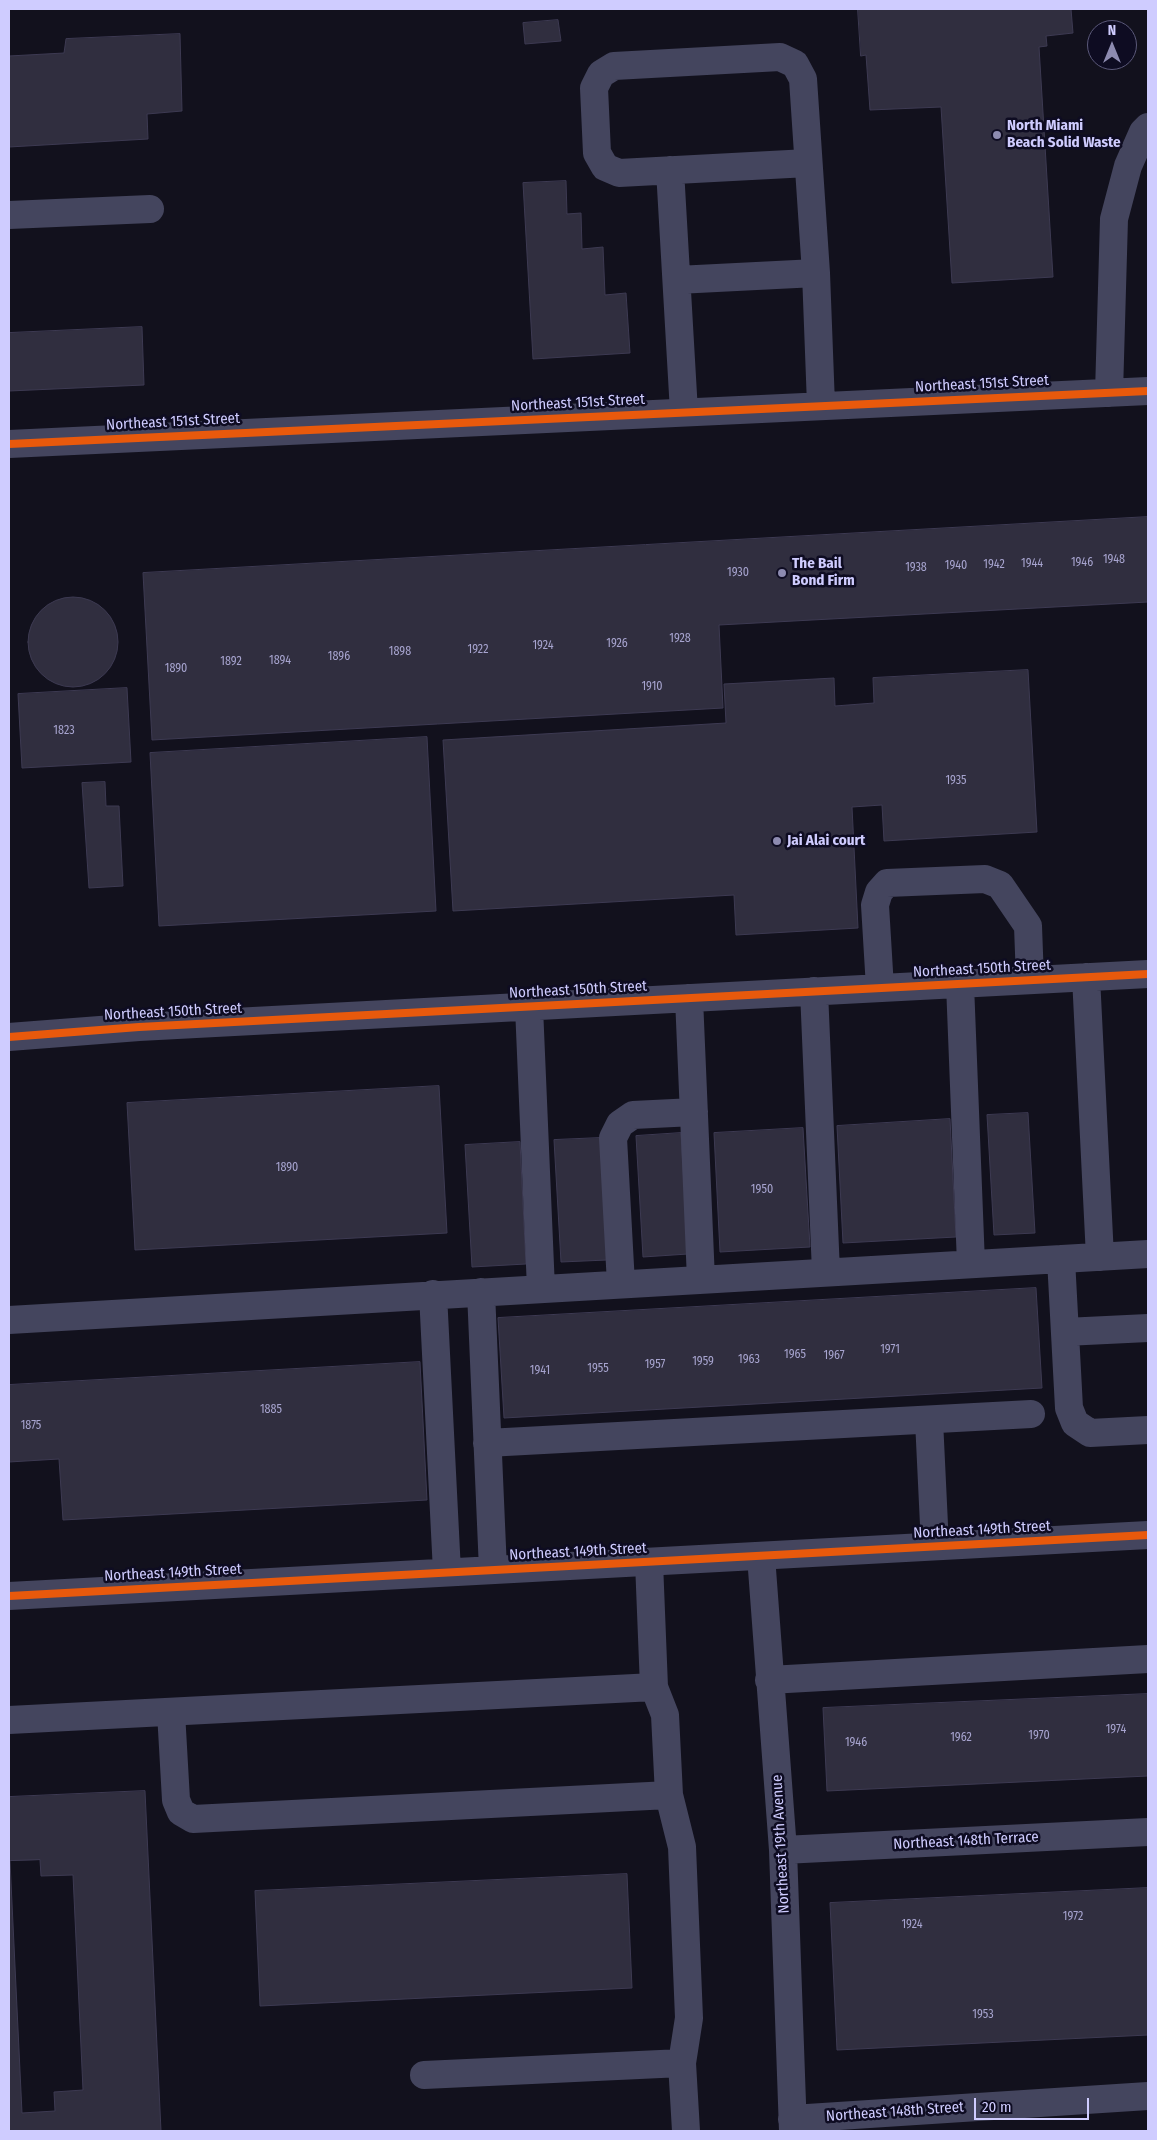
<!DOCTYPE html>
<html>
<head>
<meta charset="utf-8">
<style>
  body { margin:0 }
  #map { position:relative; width:1157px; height:2140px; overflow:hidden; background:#12111d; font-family:"Fira Sans Condensed",sans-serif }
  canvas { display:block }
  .frame { position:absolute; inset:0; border:10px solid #cfccff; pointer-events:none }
  .north { position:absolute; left:1087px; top:20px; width:50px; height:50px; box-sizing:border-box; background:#0e0c22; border:1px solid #5b597a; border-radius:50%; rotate:0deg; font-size:14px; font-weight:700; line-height:20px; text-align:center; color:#cfccff }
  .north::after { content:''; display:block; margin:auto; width:18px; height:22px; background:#8d8bb0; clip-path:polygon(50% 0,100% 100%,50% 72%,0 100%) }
  .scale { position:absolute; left:974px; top:2098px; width:115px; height:22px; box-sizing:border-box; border:2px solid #cfccff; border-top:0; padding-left:6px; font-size:15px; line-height:18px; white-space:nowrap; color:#cfccff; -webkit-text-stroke:4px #0e0c22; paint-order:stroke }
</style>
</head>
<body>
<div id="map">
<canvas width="1157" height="2140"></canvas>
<div class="frame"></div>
<div class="north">N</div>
<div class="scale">20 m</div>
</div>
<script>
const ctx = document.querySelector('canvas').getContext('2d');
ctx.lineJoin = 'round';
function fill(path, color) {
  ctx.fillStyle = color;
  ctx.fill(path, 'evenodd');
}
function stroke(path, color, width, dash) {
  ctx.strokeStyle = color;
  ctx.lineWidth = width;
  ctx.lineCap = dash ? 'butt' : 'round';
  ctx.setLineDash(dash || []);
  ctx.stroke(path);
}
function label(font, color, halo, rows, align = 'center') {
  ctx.font = font + ' "Fira Sans Condensed",sans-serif';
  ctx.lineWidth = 5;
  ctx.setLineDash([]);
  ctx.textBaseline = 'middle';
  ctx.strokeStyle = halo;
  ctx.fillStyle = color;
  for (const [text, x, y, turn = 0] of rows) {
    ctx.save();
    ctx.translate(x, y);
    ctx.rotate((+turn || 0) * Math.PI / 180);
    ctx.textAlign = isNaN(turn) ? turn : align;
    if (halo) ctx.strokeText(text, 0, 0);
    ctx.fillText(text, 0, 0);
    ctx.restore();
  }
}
const building = new Path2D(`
  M858,9H1071L1073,33L1046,36L1047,46L1039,47L1053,277L952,283L941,107L870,110L866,55L861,56Z
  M558,20L561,41L525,44L523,23Z
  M180,34L182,111L147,114L148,139L9,147V56L64,53L66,39Z
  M566,181L567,214L581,213L582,249L603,247L605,295L626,293L630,353L533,359L523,183Z
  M142,327L144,385L9,391V333Z
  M1148,517V602L719,625L723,708L152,740L143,573Z
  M28 642a45 45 0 1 1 90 0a45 45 0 1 1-90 0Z
  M1028,670L1037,832L884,841L882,805L852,807L858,928L736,935L734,895L453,911L443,740L726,723L724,684L834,678L835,706L874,703L873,678Z
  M127,688L131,762L22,768L18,694Z
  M427,737L436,911L159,926L150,753Z
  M105,782L106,806H119L123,886L89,888L82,783Z
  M439,1086L447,1233L135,1250L127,1103Z
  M1028,1113L1035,1233L994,1235L987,1115Z
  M950,1119L956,1237L843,1243L837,1126Z
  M803,1128L810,1247L720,1252L714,1133Z
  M681,1133L688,1254L643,1257L636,1136Z
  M600,1138L607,1260L561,1262L554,1140Z
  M520,1142L526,1264L472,1267L465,1145Z
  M1036,1288L1042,1388L504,1418L498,1318Z
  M420,1362L427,1500L63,1520L59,1459L9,1462V1385Z
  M1148,1694V1776L827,1791L823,1708Z
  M145,1791L161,2131H9V1797ZM40,1860L41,1876L73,1875L83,2090L54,2092L55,2111L22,2113L10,1861Z
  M627,1874L632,1988L260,2006L255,1891Z
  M1148,1888V2035L837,2050L830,1903Z`);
const minor = new Path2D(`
  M808,163L619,173L605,167L597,153L594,88L601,74L614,66L780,57L795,64L803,79L816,273L821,405
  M670,170L684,412
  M9,215L150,209
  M677,280L816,273
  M1109,393L1114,219L1128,166L1143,132L1148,127
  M9,444L1148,391
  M1086,977L1100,1257
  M960,984L971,1264
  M880,988L875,905L879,892L887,883L985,879L1000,885L1028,926L1030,980
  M814,991L826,1272
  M689,998L701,1280
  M529,1007L541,1289
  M9,1037L139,1027L1148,974
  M1061,1259L1069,1408L1075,1423L1090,1433L1148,1430
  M621,1284L613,1138L620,1124L633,1115L694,1112
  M481,1292L493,1570
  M433,1294L447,1572
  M9,1320L1148,1254
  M1065,1332L1148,1328
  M929,1420L935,1546
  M487,1443L1031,1414
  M761,1556L783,1850L793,2131
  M649,1562L654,1687L665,1715L669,1795
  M9,1596L1148,1535
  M769,1680L1148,1659
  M171,1712L176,1800L181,1812L193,1819L669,1795L682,1847L689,2018L682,2063L686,2131
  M9,1720L654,1687
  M783,1850L1148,1832
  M424,2075L682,2063
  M792,2119L1148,2096`);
const cycleway = new Path2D(`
  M9,444L1148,391
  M9,1037L139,1027L1148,974
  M9,1596L1148,1535`);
const markers = [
  [997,135,5,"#8d8bb0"],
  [782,573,5,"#8d8bb0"],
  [777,841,5,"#8d8bb0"]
];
const numberNames = [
  ["1948",1114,560],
  ["1946",1082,563],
  ["1944",1032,564],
  ["1942",994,565],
  ["1940",956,566],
  ["1938",916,568],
  ["1930",738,573],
  ["1928",680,639],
  ["1926",617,644],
  ["1924",543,646],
  ["1922",478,650],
  ["1898",400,652],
  ["1896",339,657],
  ["1894",280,661],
  ["1892",231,662],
  ["1890",176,669],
  ["1910",652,687],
  ["1823",64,731],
  ["1935",956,781],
  ["1890",287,1168],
  ["1950",762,1190],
  ["1971",890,1350],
  ["1965",795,1355],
  ["1967",834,1356],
  ["1963",749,1360],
  ["1959",703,1362],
  ["1957",655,1365],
  ["1955",598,1369],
  ["1941",540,1371],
  ["1885",271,1410],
  ["1875",31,1426],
  ["1974",1116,1730],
  ["1970",1039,1736],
  ["1962",961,1738],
  ["1946",856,1743],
  ["1972",1073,1917],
  ["1924",912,1925],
  ["1953",983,2015]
];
const poiNames = [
  ["North Miami",1007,126],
  ["Beach Solid Waste",1007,143],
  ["The Bail",792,564],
  ["Bond Firm",792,581],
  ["Jai Alai court",787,841]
];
const streetNames = [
  ["Northeast 151st Street",982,384,-3],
  ["Northeast 151st Street",578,403,-3],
  ["Northeast 151st Street",173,422,-3],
  ["Northeast 150th Street",982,969,-3],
  ["Northeast 150th Street",578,990,-3],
  ["Northeast 150th Street",173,1012,-3],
  ["Northeast 149th Street",982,1530,-3],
  ["Northeast 149th Street",578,1552,-3],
  ["Northeast 149th Street",173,1573,-3],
  ["Northeast 148th Terrace",966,1841,-3],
  ["Northeast 19th Avenue",781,1844,-93],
  ["Northeast 148th Street",895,2112,-4]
];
fill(building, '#302e3f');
stroke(building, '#3d3a52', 1);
stroke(minor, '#44455e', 28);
stroke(cycleway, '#e8590c', 8);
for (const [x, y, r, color] of markers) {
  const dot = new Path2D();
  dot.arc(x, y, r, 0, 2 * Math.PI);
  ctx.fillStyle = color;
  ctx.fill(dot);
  stroke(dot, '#0e0c22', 2);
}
label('12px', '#a7a4cf', null, numberNames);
label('bold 15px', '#cfccff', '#0e0c22', poiNames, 'left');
label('15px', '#cfccff', '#0e0c22', streetNames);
</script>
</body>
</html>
